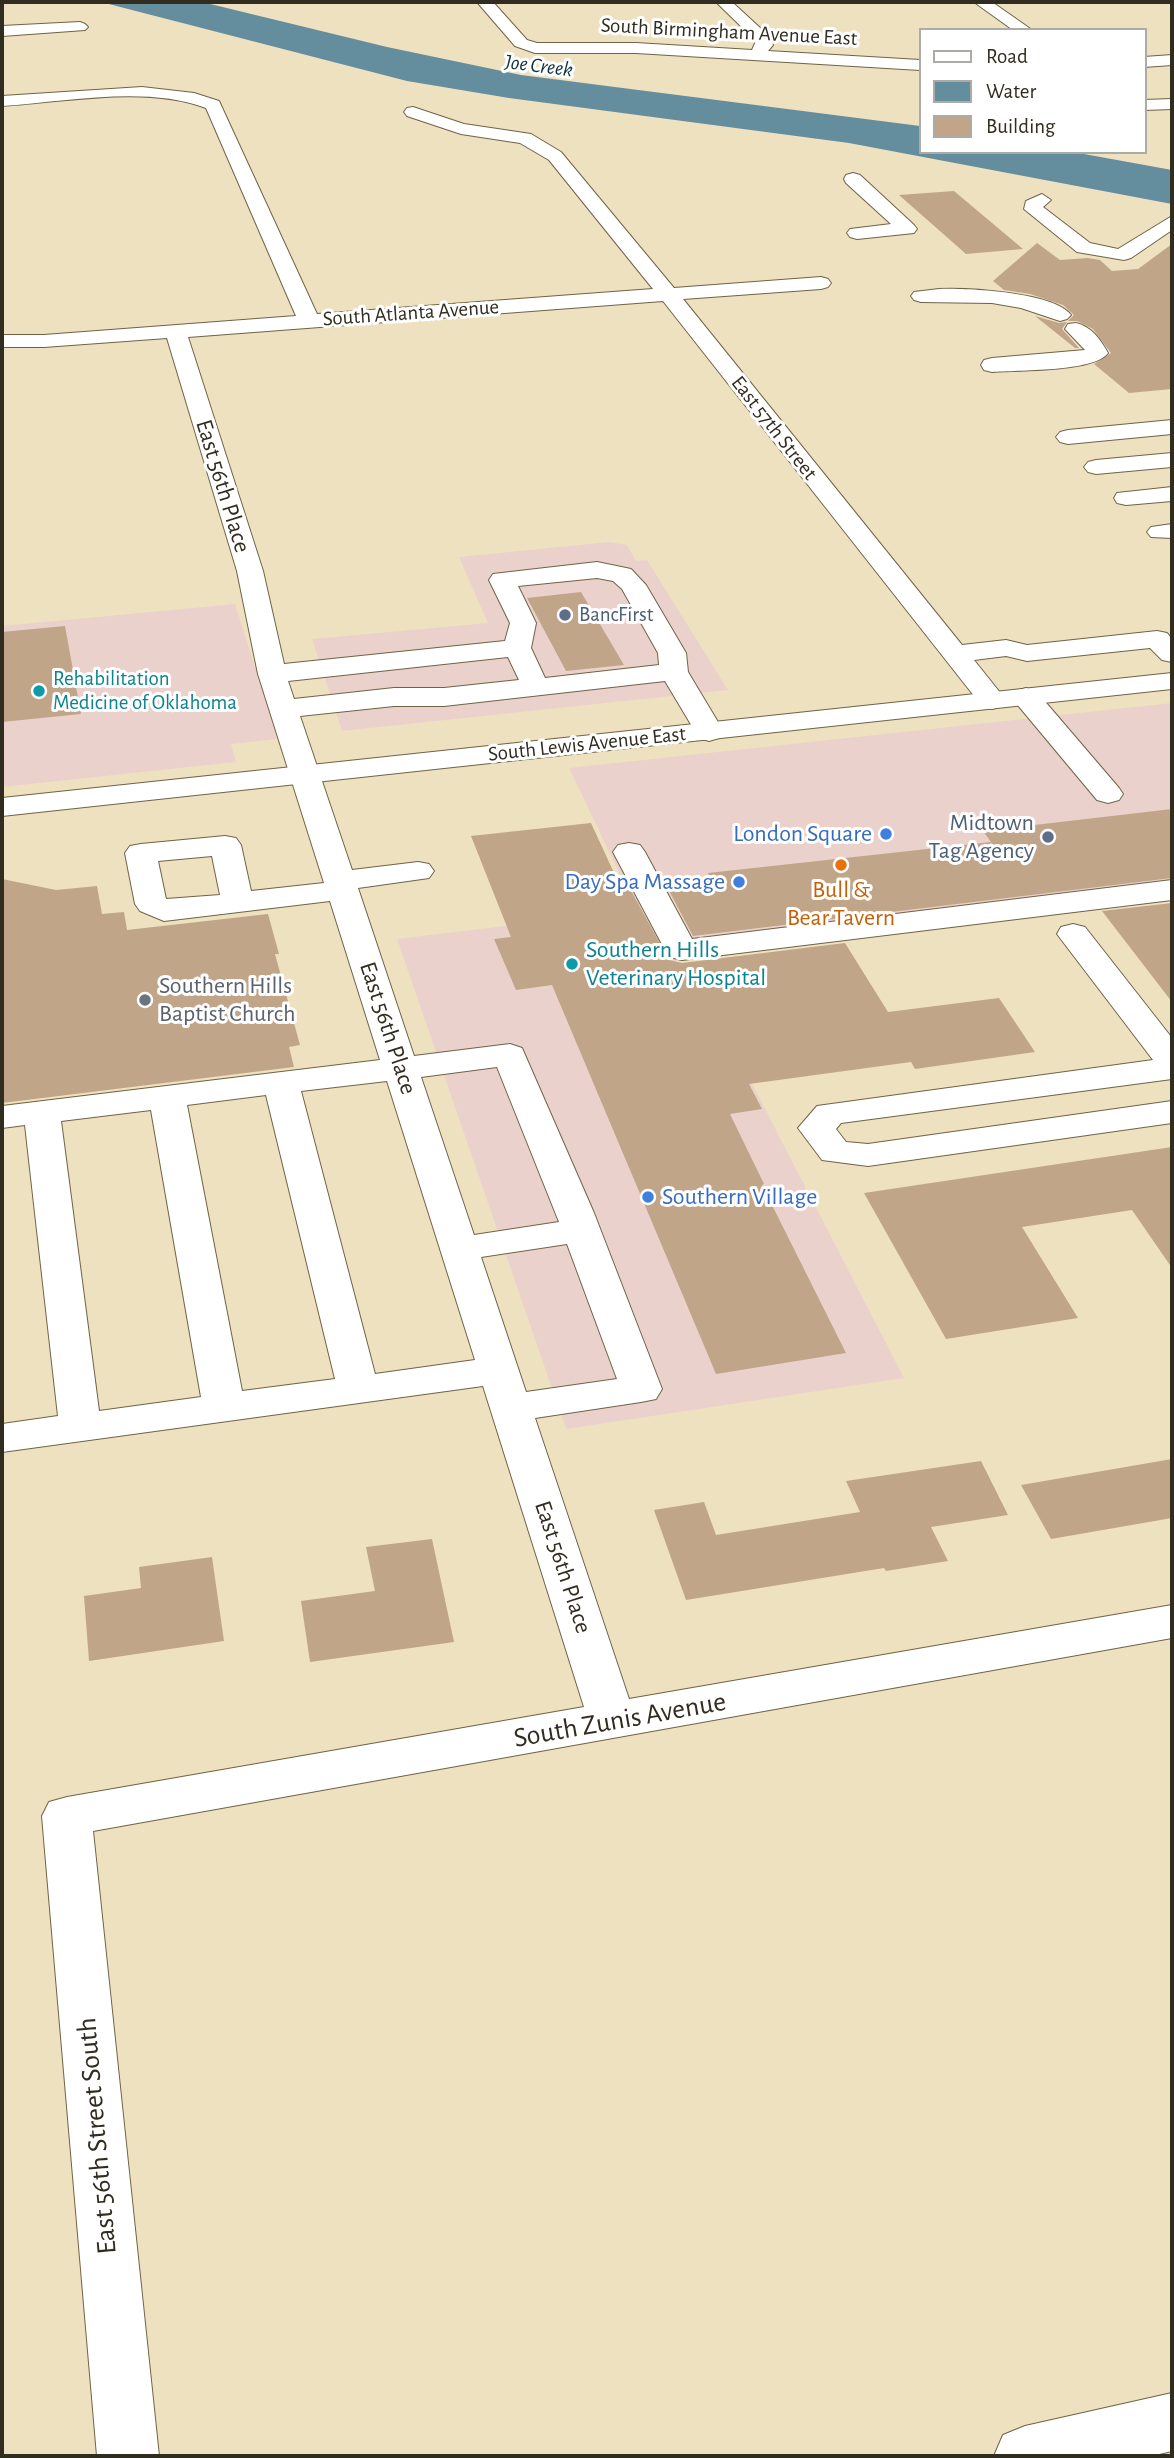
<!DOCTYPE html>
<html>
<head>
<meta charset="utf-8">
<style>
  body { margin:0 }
  #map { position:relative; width:1174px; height:2458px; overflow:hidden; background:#eee1c0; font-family:"Alegreya Sans",sans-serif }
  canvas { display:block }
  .frame { position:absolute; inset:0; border:4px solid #312c20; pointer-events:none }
  .legend { position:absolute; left:919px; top:28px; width:228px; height:126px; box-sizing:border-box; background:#fff; border:2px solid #adaba6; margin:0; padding:9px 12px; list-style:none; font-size:21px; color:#312c20 }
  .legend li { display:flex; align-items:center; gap:14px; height:35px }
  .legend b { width:35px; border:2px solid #adaba6 }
</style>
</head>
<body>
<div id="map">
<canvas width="1174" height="2458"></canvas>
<div class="frame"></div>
<ul class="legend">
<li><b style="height:9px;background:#fff"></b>Road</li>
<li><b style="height:19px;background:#648d9d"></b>Water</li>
<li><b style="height:19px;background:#c1a589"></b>Building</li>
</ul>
</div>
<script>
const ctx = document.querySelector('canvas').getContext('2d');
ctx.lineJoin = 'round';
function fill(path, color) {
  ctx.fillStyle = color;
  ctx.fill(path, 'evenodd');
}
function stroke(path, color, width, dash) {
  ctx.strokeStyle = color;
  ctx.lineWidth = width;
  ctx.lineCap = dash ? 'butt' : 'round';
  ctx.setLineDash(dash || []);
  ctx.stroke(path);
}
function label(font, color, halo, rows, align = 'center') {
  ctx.font = font + ' "Alegreya Sans",sans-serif';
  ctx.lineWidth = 6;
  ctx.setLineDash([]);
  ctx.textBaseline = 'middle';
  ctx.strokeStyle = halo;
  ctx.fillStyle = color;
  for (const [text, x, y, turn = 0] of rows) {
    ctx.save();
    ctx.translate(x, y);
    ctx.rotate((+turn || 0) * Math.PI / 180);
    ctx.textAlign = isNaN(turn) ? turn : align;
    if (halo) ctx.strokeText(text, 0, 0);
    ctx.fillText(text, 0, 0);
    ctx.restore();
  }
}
const commercial = new Path2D(`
  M609,542L627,545L636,561L647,560L728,690L342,731L312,639L488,623L459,557Z
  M235,604L278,739L231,744L236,762L2,787V626Z
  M1172,703V899L664,963L699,981L904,1378L566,1429L397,939L637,910L569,768Z`);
const water = new Path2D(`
  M101,2H202L387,47L521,75L920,126V152H1073L1172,170V204L849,143L509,98L407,81Z`);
const building = new Path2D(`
  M954,191L1023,249L966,254L899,195Z
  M1037,243L1060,260L1088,258L1100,260L1112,271L1138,269L1172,244V389L1129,393L1094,364L1111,353L1093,329L1077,321H1068L1074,315L1063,305L1030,294L1004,290L993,281Z
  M1035,316L1059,323L1067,322L1062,329L1079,348H1075Z
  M581,592L624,665L566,671L527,598Z
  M65,626L81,714L2,722V632Z
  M1172,809V878L693,936L665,883L710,878L708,873L991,842L983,831Z
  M591,823L621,888L629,887L669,960L682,963L845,943L888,1012L999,998L1035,1052L915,1069L911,1062L749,1084L762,1109L730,1114L764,1184L762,1185L846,1353L716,1374L552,985L516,990L494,939L511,937L471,836Z
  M2,879L56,890L97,886L102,914L124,912L127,930L268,914L279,954H275L300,1045L289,1047L294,1067L2,1103Z
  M1172,903V1002L1102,911Z
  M1172,1147V1268L1132,1210L1022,1227L1078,1318L946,1339L864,1193Z
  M1172,1459V1518L1051,1539L1021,1485Z
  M981,1461L1008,1515L931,1527L948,1561L886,1571L884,1568L686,1600L654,1510L704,1502L716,1535L860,1512L846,1481Z
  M432,1539L454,1642L310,1662L301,1601L375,1591L366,1547Z
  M212,1557L224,1641L89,1661L84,1596L141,1588L139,1567Z`);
const minor = new Path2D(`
  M477,2H493L527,40L537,43H636L752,50L756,41L716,2H732L770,37L773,45L768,51L920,60V70L636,53H535L515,46Z
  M974,2H992L1032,30H1013Z
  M80,22L85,24L88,27L85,30L2,36V26Z
  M1172,55V65L1144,67V57Z
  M142,87L194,93L219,101L317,314L653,289L549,160L520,143L461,134L407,116L404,112L407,108L413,107L464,124L531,134L561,152L674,288L821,277L828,279L831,283L828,287L821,289L683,299L962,645L1006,640L1027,645L1157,631L1167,633L1172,639V662L1162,660L1150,648L1027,661L1006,656L974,660L1006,700L1002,706L992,709L982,706L663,301L188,337L263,571L284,664L505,641L510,623L489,580L493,574L597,562L631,569L646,585L686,653L688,672L724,732L719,738L709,741L699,738L665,681L444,706H394L300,716L352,870L418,862L429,864L434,871L429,878L358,888L414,1056L510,1044L522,1048L594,1213L662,1389L656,1399L641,1402L535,1418L629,1699L1172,1605V1638L93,1831L159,2456H97L42,1816L49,1802L67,1797L584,1707L483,1386L2,1452V1424L58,1416L25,1125L2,1128V1106L380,1060L330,901L164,921L140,911L135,904L125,853L130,846L141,844L225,836L236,838L241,845L251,891L324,883L258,674L237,571L167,338L44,347H2V335H44L296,316L206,108C146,85 65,102 2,106V96ZM597,578L613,581L622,589L658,653L659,665L545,678L531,648L536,623L518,586ZM508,657L519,680L444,688H394L294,699L288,681ZM212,856L220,895L166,899L158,861ZM497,1067L559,1222L474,1235L421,1077ZM387,1081L475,1360L375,1374L301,1091ZM266,1095L335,1379L242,1391L187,1105ZM151,1110L201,1397L99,1411L61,1121ZM567,1244L617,1379L526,1392L481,1257Z
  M1172,99V109L1144,110V100Z
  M853,173L860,175L914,225L917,229L914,233L857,239L850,237L847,233L850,229L891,224L846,183L844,179L846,175Z
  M1042,194L1051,200L1043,207L1090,243L1118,249L1172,216V230L1131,258L1124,260L1077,252L1024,209L1026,201Z
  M939,289C966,288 1054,292 1071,315L1067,319L1060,321L1021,308L992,303L921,302L914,300L911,296L914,292Z
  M1076,323C1092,327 1100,339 1108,353C1095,372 1016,370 992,372L984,370L981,365L984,360L992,358L1085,350L1065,329L1068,324Z
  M1172,420V434L1068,444L1060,442L1056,437L1060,432L1068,430Z
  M1172,453V467L1096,474L1088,472L1084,467L1088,462L1096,460Z
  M1172,487V501L1126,505L1117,503L1114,498L1117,493Z
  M1172,524V538L1151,537L1147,532L1151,527Z
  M1026,688L1036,691L1119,788L1123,794L1119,800L1108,803L1097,800L1016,703L1012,697L1016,691Z
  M629,843L640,845L645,852L692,939L1172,880V900L682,960L670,957L665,950L613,852L618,845Z
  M1073,924L1085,927L1172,1038V1079L841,1123L836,1129L846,1142L868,1144L1172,1101V1123L868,1166L822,1160L798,1128L817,1106L1153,1060L1057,934L1061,927Z
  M1172,2393V2451L1151,2456H994L1003,2435L1025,2426Z`);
const major = new Path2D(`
  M1172,673V689L2,816V798Z`);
const markers = [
  [565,615,7,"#5c6f8a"],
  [39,691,7,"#0f9aa8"],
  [886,834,7,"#3f7fe0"],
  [1048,837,7,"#5c6f8a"],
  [841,865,7,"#e8710a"],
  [739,882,7,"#3f7fe0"],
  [572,964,7,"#0f9aa8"],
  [145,1000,7,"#6b7280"],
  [648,1197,7,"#3f7fe0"]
];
const farStreetnames = [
  ["South Birmingham Avenue East",729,32,3],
  ["South Atlanta Avenue",411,313,-4],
  ["East 57th Street",774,428,52],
  ["South Lewis Avenue East",587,744,-6]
];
const farWaternames = [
  ["Joe Creek",539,66,7]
];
const farServicenames = [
  ["BancFirst",579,615]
];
const farCulturenames = [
  ["Rehabilitation",53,679],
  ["Medicine of Oklahoma",53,703]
];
const streetNames = [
  ["East 56th Place",223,486,73],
  ["East 56th Place",388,1028,72],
  ["East 56th Place",563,1567,72]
];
const serviceNames = [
  ["Midtown",1034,823],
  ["Tag Agency",1034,851]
];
const shopNames = [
  ["London Square",872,834],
  ["Day Spa Massage",725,882],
  ["Southern Village",662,1197,"left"]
];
const foodNames = [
  ["Bull &",841,890],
  ["Bear Tavern",841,918]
];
const cultureNames = [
  ["Southern Hills",586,950],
  ["Veterinary Hospital",586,978]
];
const worshipNames = [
  ["Southern Hills",159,986],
  ["Baptist Church",159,1014]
];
const nearStreetnames = [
  ["South Zunis Avenue",620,1720,-10],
  ["East 56th Street South",97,2136,-95]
];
fill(commercial, '#ebd1cc');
fill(water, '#648d9d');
fill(building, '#c1a589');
stroke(minor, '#6f6347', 2);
stroke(major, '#6f6347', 2);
fill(minor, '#fff');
fill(major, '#fff');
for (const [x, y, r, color] of markers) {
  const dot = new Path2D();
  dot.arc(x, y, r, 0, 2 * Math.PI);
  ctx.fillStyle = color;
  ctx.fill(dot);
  stroke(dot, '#fff', 2.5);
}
label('21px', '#312c20', '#fff', farStreetnames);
label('italic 21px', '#09313e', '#fff', farWaternames);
label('21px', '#4e5e75', '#fff', farServicenames, 'left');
label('21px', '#0d838f', '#fff', farCulturenames, 'left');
label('24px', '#312c20', '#fff', streetNames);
label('24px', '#4e5e75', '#fff', serviceNames, 'right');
label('24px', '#366cbe', '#fff', shopNames, 'right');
label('24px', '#c56008', '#fff', foodNames);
label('24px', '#0d838f', '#fff', cultureNames, 'left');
label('24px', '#5b616d', '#fff', worshipNames, 'left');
label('28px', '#312c20', '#fff', nearStreetnames);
</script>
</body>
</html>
